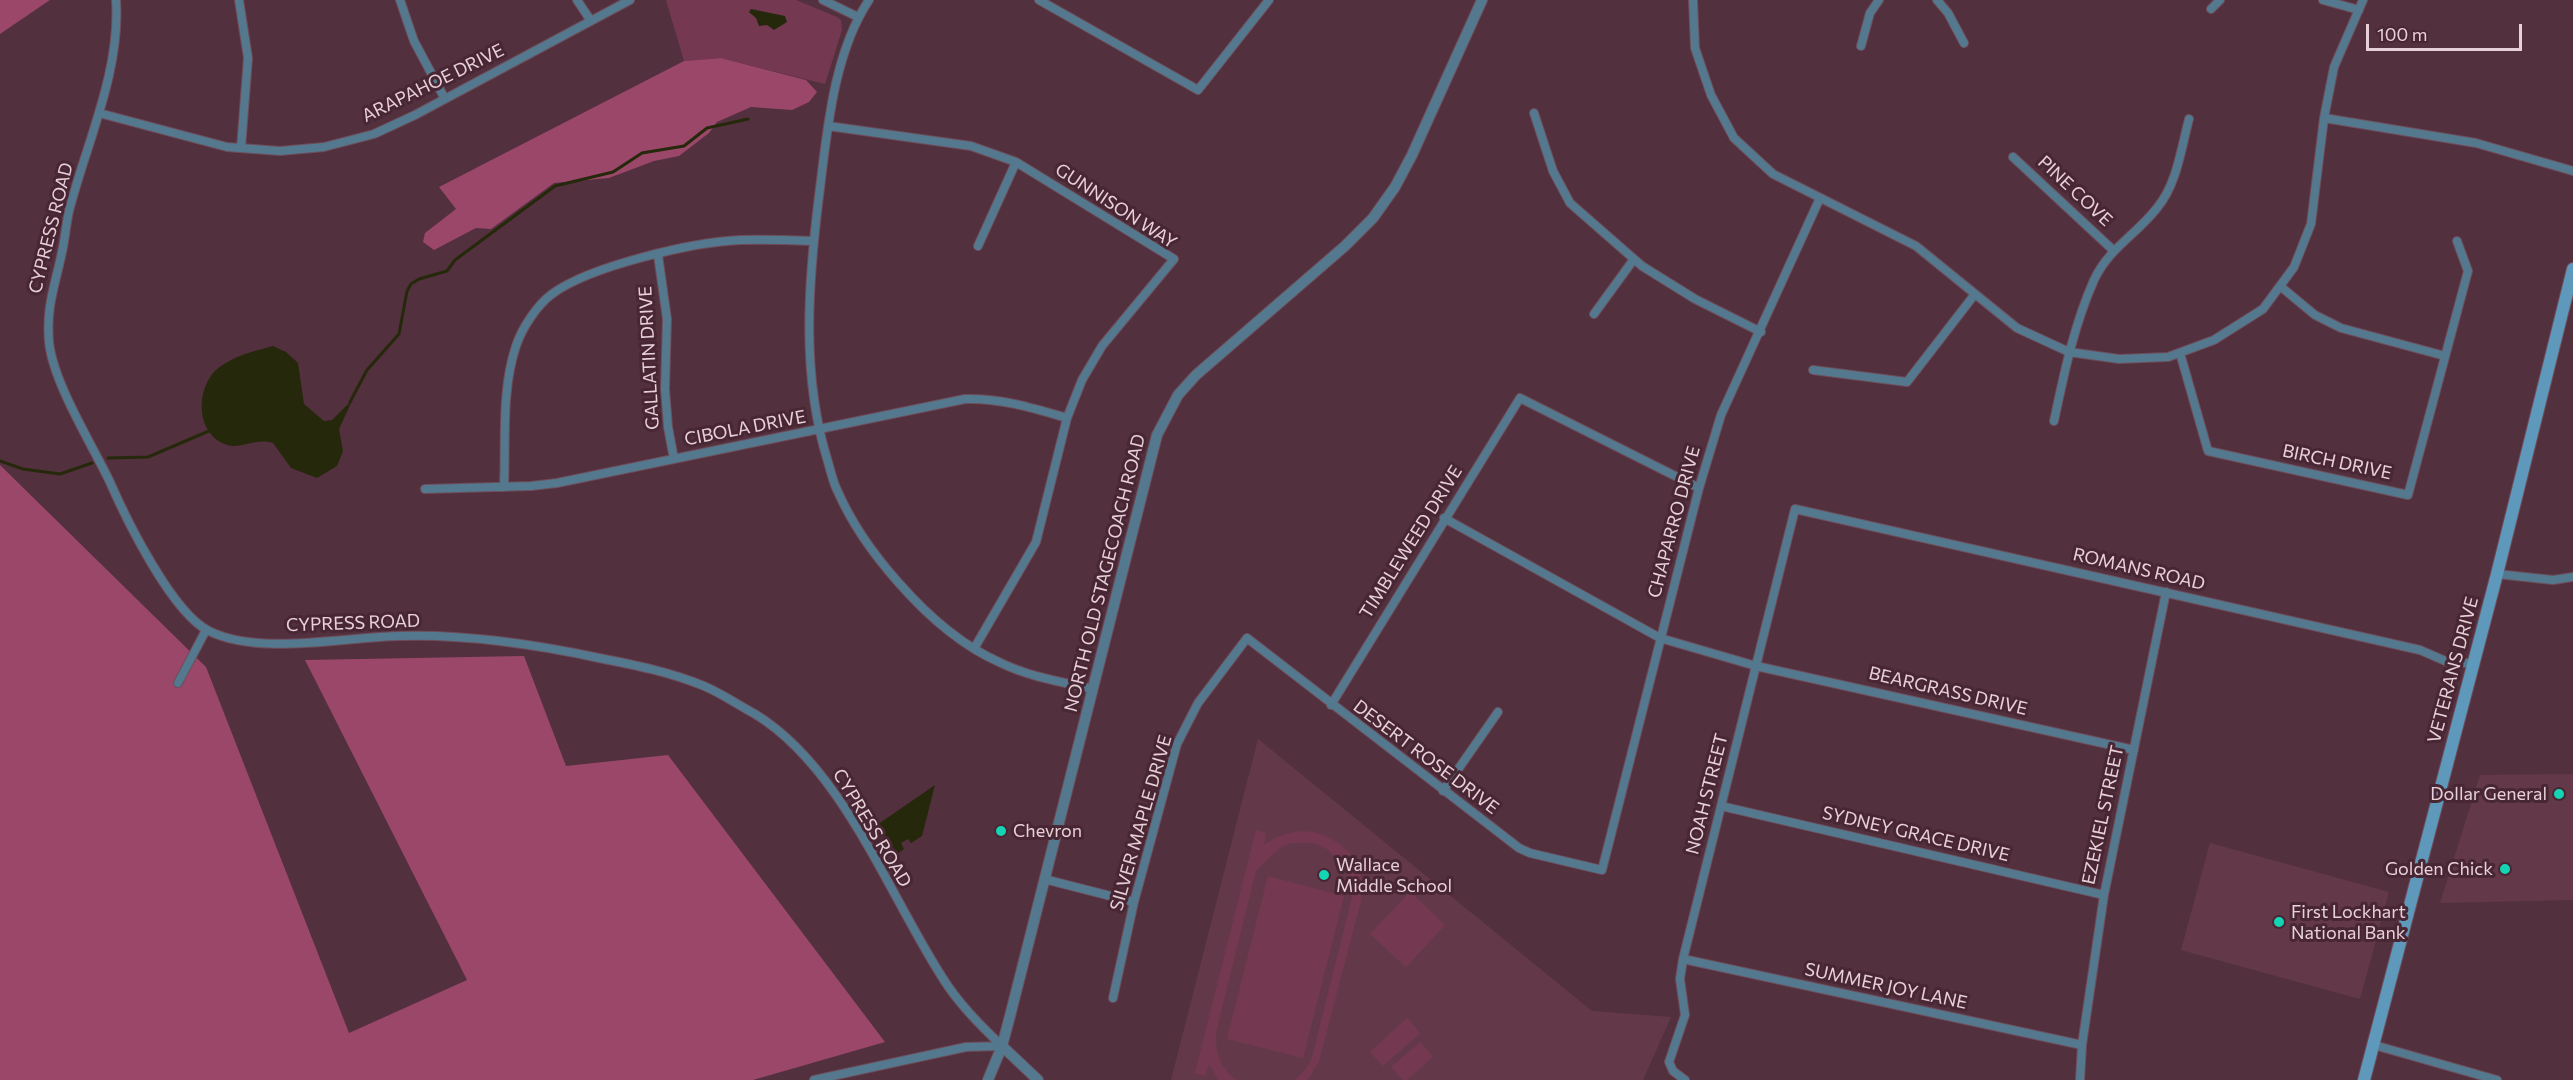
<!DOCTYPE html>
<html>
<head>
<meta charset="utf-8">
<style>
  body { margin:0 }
  #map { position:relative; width:2573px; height:1080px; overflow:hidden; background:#53303e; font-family:Commissioner,sans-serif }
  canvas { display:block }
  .scale { position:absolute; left:2366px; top:24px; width:156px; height:27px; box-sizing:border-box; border:3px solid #e7d0d8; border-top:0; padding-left:8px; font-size:18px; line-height:21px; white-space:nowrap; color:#e7d0d8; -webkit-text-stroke:4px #482633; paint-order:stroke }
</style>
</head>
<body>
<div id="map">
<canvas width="2573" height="1080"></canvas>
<div class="scale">100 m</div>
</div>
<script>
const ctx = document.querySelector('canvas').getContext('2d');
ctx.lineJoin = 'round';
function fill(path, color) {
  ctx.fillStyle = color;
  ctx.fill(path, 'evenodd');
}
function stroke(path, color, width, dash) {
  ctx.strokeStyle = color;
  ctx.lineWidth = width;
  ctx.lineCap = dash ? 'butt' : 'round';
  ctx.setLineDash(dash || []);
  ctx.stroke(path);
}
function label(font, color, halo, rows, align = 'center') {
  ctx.font = font + ' Commissioner,sans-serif';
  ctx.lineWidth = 6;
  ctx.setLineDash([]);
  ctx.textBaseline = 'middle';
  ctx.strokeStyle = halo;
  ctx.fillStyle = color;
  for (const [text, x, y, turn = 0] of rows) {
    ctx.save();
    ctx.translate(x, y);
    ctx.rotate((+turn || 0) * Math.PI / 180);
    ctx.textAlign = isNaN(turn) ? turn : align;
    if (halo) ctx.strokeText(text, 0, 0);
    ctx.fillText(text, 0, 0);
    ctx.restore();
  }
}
const built = new Path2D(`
  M1258,739L1592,1011L1671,1017L1643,1080H1171Z
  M2573,774V900L2440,903L2480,775Z
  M2210,843L2389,892L2360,999L2181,950Z`);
const green = new Path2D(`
  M666,0H796L837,17L841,20L842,30L825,84L721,58L684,61Z
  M1256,830L1266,833L1264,845C1289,828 1313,826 1338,843C1343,847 1352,854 1355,859C1362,872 1362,887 1361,901L1319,1061L1308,1080H1295L1307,1068L1312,1057L1352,897L1346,867L1327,849L1314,843H1290L1277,850L1256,871L1216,1032C1215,1052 1220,1067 1236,1080H1218L1209,1064L1205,1076L1195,1073Z
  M1268,876L1344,896L1303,1058L1227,1039Z
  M1410,892L1445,925L1406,967L1370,934Z
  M1407,1018L1420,1033L1383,1066L1370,1052Z
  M1420,1042L1433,1057L1407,1080H1403L1391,1067Z`);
const forest = new Path2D(`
  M0,0H50L0,34Z
  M721,58L806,80L817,92L809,102L792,110L751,107L717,122L709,133L679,156L654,161L609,178L554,183L491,229L476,228L434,250L423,242L425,233L456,209L439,187L684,61Z
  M0,465L206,667L349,1033L467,980L305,660L524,656L566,766L668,755L885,1042L753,1080H0Z`);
const water = new Path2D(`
  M751,9L785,16L787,22L774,30L767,25L759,26L756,18L749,12Z
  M273,346L286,352L298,363L304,404L324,421L332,420L353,399L339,429L343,451L337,466L317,478L291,468L273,443C252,437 238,453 220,442C195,427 197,387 217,369C233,356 254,351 273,346Z
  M935,785L922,836L911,843L908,839L901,843L904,849L897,854L877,825Z`);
const stream = new Path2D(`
  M350,402L367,370L399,334L407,291L411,284L419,279L447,271L455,260L555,186L613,172L642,153L684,146L707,128L748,119
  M108,458L148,457L209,431
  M0,461L23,469L60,474L92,463`);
const minor = new Path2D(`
  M116,0C121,71 86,144 69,211C66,225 65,239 62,252C55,286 46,306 49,342C53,382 91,443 109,480C126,519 172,613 209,631C259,656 345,637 400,636C466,634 534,644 599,658C635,665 670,672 704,686C721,693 738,705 755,714C842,767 888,893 942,977C958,1003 980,1025 1002,1046
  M239,0L248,58L241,148
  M400,0L414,41L445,99
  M577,0L591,21
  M823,0L858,17
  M869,0C833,54 827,133 819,196C808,284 801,376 828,462C831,472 833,483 838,492C853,526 874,555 898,582C926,614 962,646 1001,663C1030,677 1062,682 1093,689
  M1039,0L1198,90L1269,0
  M1693,0L1695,48L1711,95L1734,138L1773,174L1916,246L2017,328L2069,352L2119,359L2168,357L2214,340L2263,309L2294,267L2311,224L2324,118L2334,67L2363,0
  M1937,0L1948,13L1964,43
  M2323,0L2359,10
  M2211,9L2220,0
  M1861,46L1870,13L1879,0
  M99,113L227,147L280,151L324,147L374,134L415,115L630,0
  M1534,113L1553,171L1570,203L1642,266L1695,299L1761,332
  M2324,118L2476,143L2573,171
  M828,126L971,146L1016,162L1174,259L1102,346L1082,380L1067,418L1036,542L975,647
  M2013,157L2113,250
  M978,246L1016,162
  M658,255L667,319L665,389L668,427L674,459
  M2280,286L2315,315L2341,328L2445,356
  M1594,314L1634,259
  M2180,353L2208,451L2408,495L2468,271L2457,241
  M1813,370L1907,382L1975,294
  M2054,421C2064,374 2074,325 2094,280C2109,248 2136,235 2157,208C2177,184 2181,149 2189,119
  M504,487C506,441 501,391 516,346C522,328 537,305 552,294C590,266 693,242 740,240C764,239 789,240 813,241
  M425,489L531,486L557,483L965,399C1001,398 1033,408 1067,418
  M1444,518L1660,638L1756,666L2134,750
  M2497,574L2553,580L2573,577
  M178,683L206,630
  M1331,705L1520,398L1699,488
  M1443,791L1498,712
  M1721,806L2104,895
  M1044,879L1134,902
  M1683,959L2082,1045
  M1113,998L1134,902L1177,744L1198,703L1247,638L1519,848L1530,853L1602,870L1699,488L1721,415L1820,198
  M2374,1045L2497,1080
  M814,1080L966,1047L1002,1046
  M1685,1080L1673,1071L1669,1062L1685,1015L1680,979L1683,959L1795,509L2420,650L2450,663H2474
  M2080,1080L2082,1045L2104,895L2166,592`);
const tertiary = new Path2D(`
  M1002,1046L1038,1080
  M988,1080L1002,1046L1010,1016L1157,435L1178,395L1196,375L1345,246L1373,218L1395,187L1412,155L1482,0`);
const secondary = new Path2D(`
  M2364,1080L2497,574L2573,269`);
const markers = [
  [2559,794,6,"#14d5b3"],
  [1001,831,6,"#14d5b3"],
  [2505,869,6,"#14d5b3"],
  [1324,875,6,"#14d5b3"],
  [2279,922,6,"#14d5b3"]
];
const streetNames = [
  ["ARAPAHOE DRIVE",433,83,-26],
  ["PINE COVE",2075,191,43],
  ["GUNNISON WAY",1116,206,33],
  ["CYPRESS ROAD",51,228,-76],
  ["GALLATIN DRIVE",649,358,-93],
  ["CIBOLA DRIVE",745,428,-11],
  ["BIRCH DRIVE",2337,462,12],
  ["CHAPARRO DRIVE",1674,522,-75],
  ["TIMBLEWEED DRIVE",1411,542,-58],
  ["ROMANS ROAD",2139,569,13],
  ["NORTH OLD STAGECOACH ROAD",1105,573,-76],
  ["CYPRESS ROAD",353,623,-2],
  ["VETERANS DRIVE",2453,670,-75],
  ["BEARGRASS DRIVE",1948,691,13],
  ["DESERT ROSE DRIVE",1426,757,37],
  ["NOAH STREET",1707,794,-76],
  ["EZEKIEL STREET",2103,815,-78],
  ["SILVER MAPLE DRIVE",1141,823,-74],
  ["CYPRESS ROAD",872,828,59],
  ["SYDNEY GRACE DRIVE",1916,834,13],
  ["SUMMER JOY LANE",1886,986,12]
];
const poiNames = [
  ["Dollar General",2547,794,"right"],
  ["Chevron",1013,831],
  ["Wallace",1336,865],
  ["Middle School",1336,886],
  ["Golden Chick",2493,869,"right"],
  ["First Lockhart",2291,912],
  ["National Bank",2291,933]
];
fill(built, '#633949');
fill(green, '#743951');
fill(forest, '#9a476a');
fill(water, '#25280b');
stroke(stream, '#25280b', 3);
stroke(minor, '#6e4d5a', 10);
stroke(tertiary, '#6e4d5a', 12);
stroke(secondary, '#6e4d5a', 14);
stroke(minor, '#54788e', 8);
stroke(tertiary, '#54788e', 10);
stroke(secondary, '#5e98bb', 12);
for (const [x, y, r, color] of markers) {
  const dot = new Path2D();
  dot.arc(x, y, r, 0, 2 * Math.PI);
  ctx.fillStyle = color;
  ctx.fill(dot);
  stroke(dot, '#482633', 2);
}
label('18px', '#e7d0d8', '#482633', streetNames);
label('18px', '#e7d0d8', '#482633', poiNames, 'left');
</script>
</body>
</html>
